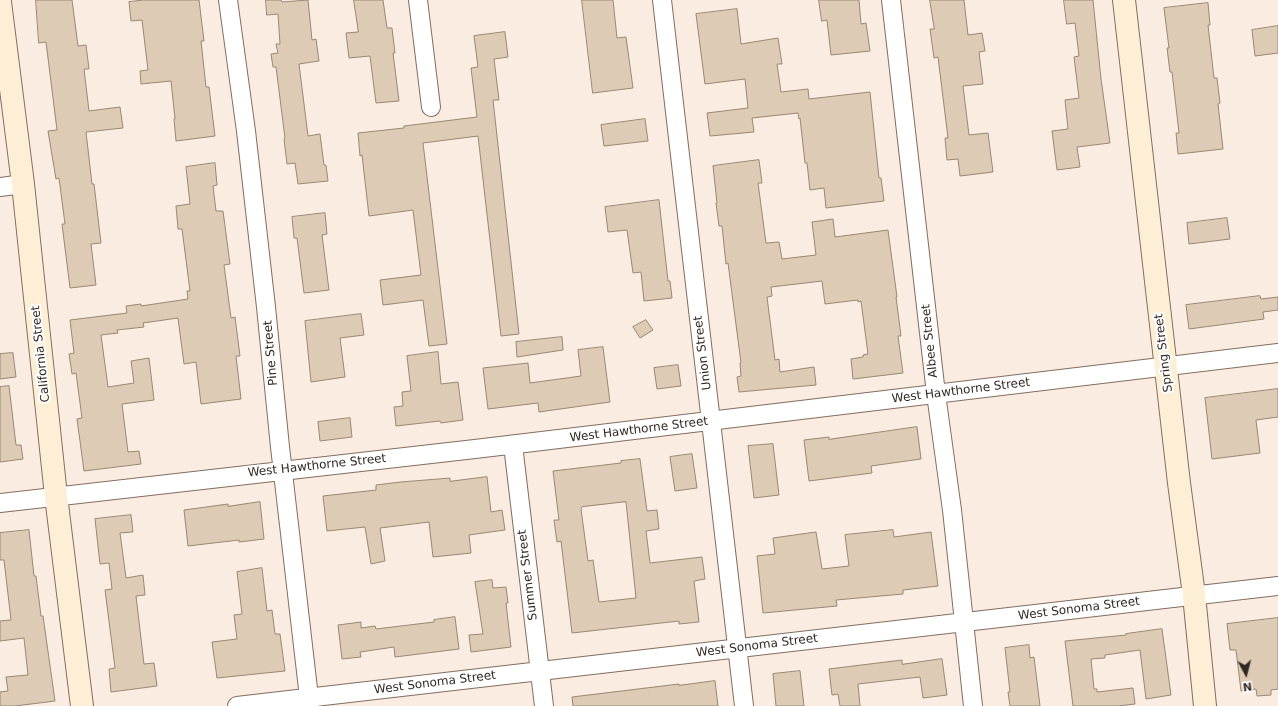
<!DOCTYPE html>
<html>
<head>
<meta charset="utf-8">
<style>
  body { margin:0 }
  #map { position:relative; width:1278px; height:706px; overflow:hidden; background:#fbece2; font-family:"DejaVu Sans",sans-serif }
  canvas { display:block }
  .north { position:absolute; left:1226px; top:654px; width:40px; height:40px; -webkit-text-stroke:3px #fff; paint-order:stroke; rotate:173deg; font-size:11px; font-weight:700; line-height:16px; text-align:center; color:#322822 }
  .north::after { content:''; display:block; margin:auto; width:14px; height:18px; background:#322822; clip-path:polygon(50% 0,100% 100%,50% 72%,0 100%) }
</style>
</head>
<body>
<div id="map">
<canvas width="1278" height="706"></canvas>
<div class="north">N</div>
</div>
<script>
const ctx = document.querySelector('canvas').getContext('2d');
ctx.lineJoin = 'round';
function fill(path, color) {
  ctx.fillStyle = color;
  ctx.fill(path, 'evenodd');
}
function stroke(path, color, width, dash) {
  ctx.strokeStyle = color;
  ctx.lineWidth = width;
  ctx.lineCap = dash ? 'butt' : 'round';
  ctx.setLineDash(dash || []);
  ctx.stroke(path);
}
function label(font, color, halo, rows, align = 'center') {
  ctx.font = font + ' "DejaVu Sans",sans-serif';
  ctx.lineWidth = 4;
  ctx.setLineDash([]);
  ctx.textBaseline = 'middle';
  ctx.strokeStyle = halo;
  ctx.fillStyle = color;
  for (const [text, x, y, turn = 0] of rows) {
    ctx.save();
    ctx.translate(x, y);
    ctx.rotate((+turn || 0) * Math.PI / 180);
    ctx.textAlign = isNaN(turn) ? turn : align;
    if (halo) ctx.strokeText(text, 0, 0);
    ctx.fillText(text, 0, 0);
    ctx.restore();
  }
}
const building = new Path2D(`
  M36,0H72L78,46L86,45L89,69H84L89,111L120,107L123,128L86,132L92,184H94L101,243L91,244L96,285L70,288L62,224H65L59,178L56,179L48,131L57,130L46,42L39,43Z
  M144,0H199L204,41H201L206,87H209L215,136L176,141L174,119H175L171,81L141,84L140,71L148,70L142,20L131,21L129,2Z
  M266,0H281L282,2L308,0L312,40L316,39L319,61L299,64L308,136L320,134L324,165H326L328,181L298,184L295,163L287,164L284,139L285,138L276,67H273L271,54L278,53L276,44H280L278,14L267,15Z
  M354,0H383L387,28H392L395,53H393L399,101L376,103L370,56L349,58L346,33L358,32Z
  M582,0H613L617,38L626,37L633,88L593,93Z
  M819,0H859L861,24L866,23L870,51L831,55L827,20L822,21Z
  M930,0H964L968,35L982,33L985,51L979,52L983,84L963,86L969,135L988,133L993,172L960,176L958,159L947,160L945,138H948L938,57L934,58L930,29H934Z
  M1064,0H1093L1101,79L1110,143L1077,147L1080,167L1057,170L1052,131L1068,129L1065,100L1079,98L1074,57L1079,56L1075,23L1067,24Z
  M1208,3L1210,25H1208L1214,78H1217L1220,103L1218,104L1223,149L1178,154L1176,133H1179L1172,72H1170L1167,48H1169L1164,8Z
  M737,9L741,44L778,38L782,64H777L781,92L808,89L809,99L870,92L879,178H881L884,201L826,208L824,188L810,190L807,163H805L800,118L799,119L798,113L752,118L754,132L710,136L707,113L748,108L745,79L705,84L696,14Z
  M1278,26V53L1255,56L1252,30Z
  M505,32L508,57L494,59L499,100H493L519,334L501,336L478,136L423,143L447,344L429,346L423,300L383,305L380,280L421,275L413,210L369,216L362,155L360,156L358,133L404,128V126L477,117L471,68L478,67L474,36Z
  M645,119L648,141L604,146L601,125Z
  M759,160L762,183H758L766,243L779,242L782,259L816,255L812,222L833,219L835,237L888,230L897,297H896L901,336H898L903,373L853,379L851,359L863,357V355L868,354L861,301L858,302V300L825,304L822,281L771,287L772,296L767,297L775,360L779,359L780,372L814,367L816,385L739,392L737,377L741,376L740,363H741L728,263L726,264L722,226H719L716,203H717L713,166Z
  M215,163L217,185L213,186L216,211H223L230,264L224,265L231,318L235,317L240,356H236L241,399L201,404L196,362L184,364L178,318L143,323L144,327L117,330L118,333L101,335L108,387L134,383L131,361L149,358L154,400L122,404L128,452L139,451L141,464L84,471L77,419L82,418L76,373L72,374L69,354L74,353L70,320L127,313L126,306L141,304V306L188,299L187,291H190L182,229H178L176,206L190,204L186,167Z
  M659,200L668,281H670L672,298L644,301L641,272L633,273L627,230L608,232L605,207Z
  M325,213L327,234L322,235L329,290L304,293L297,238H294L292,217Z
  M1227,218L1230,239L1189,244L1187,223Z
  M1260,296L1261,299L1278,297V310L1263,312L1264,319L1189,329L1186,305Z
  M361,314L364,335L340,338L345,377L311,382L305,321Z
  M646,320L653,330L640,338L633,327Z
  M562,337L563,350L517,357L516,342Z
  M603,347L610,402L539,412L538,403L488,409L483,368L528,363L530,383L581,376L578,350Z
  M438,352L441,384L458,382L463,420L441,423L440,421L396,426L394,407L403,406L402,392L411,391L407,356Z
  M13,353L16,377L0,379V354Z
  M678,365L681,386L657,389L654,368Z
  M9,386L16,445H21L23,459L0,462V387Z
  M1278,389V417L1256,420L1260,453L1212,459L1205,398Z
  M350,418L352,437L320,441L318,422Z
  M917,427L921,459L871,466L872,473L809,481L804,440L829,437V439Z
  M773,444L779,495L754,498L748,446Z
  M692,454L697,488L675,491L670,457Z
  M640,459L647,511L657,510L659,529L646,531L650,563L702,557L705,579L694,581L699,622L679,624V621L572,633L561,541L557,542L554,520H559L553,471L621,463V461ZM626,502L636,598L599,602L593,560L588,561L581,509L582,507Z
  M487,477L491,512L502,510L505,530L469,535L471,553L433,557L429,522L380,528L385,561L371,564L365,527L327,531L323,496L376,490V485L401,482L450,478V481Z
  M260,502L264,539L239,542V540L188,546L184,510L228,504V506Z
  M131,515L133,532L120,533L126,578L143,575L145,595L136,596L144,664L154,663L157,686L111,692L109,669L115,668L105,590L112,589L109,563L100,564L95,519Z
  M29,530L34,576H36L41,616H43L55,701L15,706H0V692L8,691L6,677L28,675L24,638L0,641V621L11,620L4,560H0V533Z
  M893,530L894,537L931,532L938,586L903,590V594L836,600L837,606L763,613L757,556L775,554L773,538L816,532L822,569L849,566L845,535Z
  M262,568L267,611L272,610L275,634H280L285,671L217,678L212,642L237,639L234,615L242,614L237,572Z
  M492,580L493,588L506,587L508,603H506L511,647L471,652L469,635L483,634L475,582Z
  M455,617L459,649L395,657L394,647L360,652L361,657L342,659L338,625L361,622V628L375,626L376,629L434,622V620Z
  M1278,618V689L1271,690V695L1257,696L1256,689L1241,691L1236,650H1230L1227,624Z
  M1162,629L1171,695L1146,699L1140,650L1105,655V658L1091,659L1094,689H1097V692L1133,688L1135,704L1118,706H1073L1065,641L1126,635V634Z
  M1029,645L1030,658L1034,657L1040,706H1010L1008,692H1010L1005,648Z
  M942,659L947,695L923,698L920,677L858,684L860,706H840L838,694L832,695L829,669L902,660V664Z
  M800,671L804,706H776L773,674Z
  M715,681L718,706H573L572,697L679,684V685Z`);
const street = new Path2D(`
  M228,0L246,131L266,307L280,447L310,706
  M418,0L431,107
  M662,0L744,706
  M891,0L936,394L952,510L973,706
  M0,187L23,184
  M513,445L544,706
  M0,503L475,449L1278,353
  M237,706L1278,586`);
const secondary = new Path2D(`
  M1124,0L1179,483L1194,595L1205,706
  M0,2L23,184L56,496L82,706`);
const streetNames = [
  ["Albee Street",930,341,-96],
  ["Pine Street",271,353,-95],
  ["Union Street",703,353,-97],
  ["Spring Street",1164,353,-97],
  ["California Street",41,354,-96],
  ["West Hawthorne Street",961,391,-7],
  ["West Hawthorne Street",639,430,-7],
  ["West Hawthorne Street",317,466,-6],
  ["Summer Street",528,575,-97],
  ["West Sonoma Street",1079,609,-7],
  ["West Sonoma Street",757,646,-7],
  ["West Sonoma Street",435,683,-7]
];
fill(building, '#decbb6');
stroke(building, '#998773', 1);
stroke(street, '#836d5f', 20);
stroke(secondary, '#836d5f', 24);
stroke(street, '#fff', 18);
stroke(secondary, '#fdefd6', 22);
label('12px', '#322822', '#fff', streetNames);
</script>
</body>
</html>
